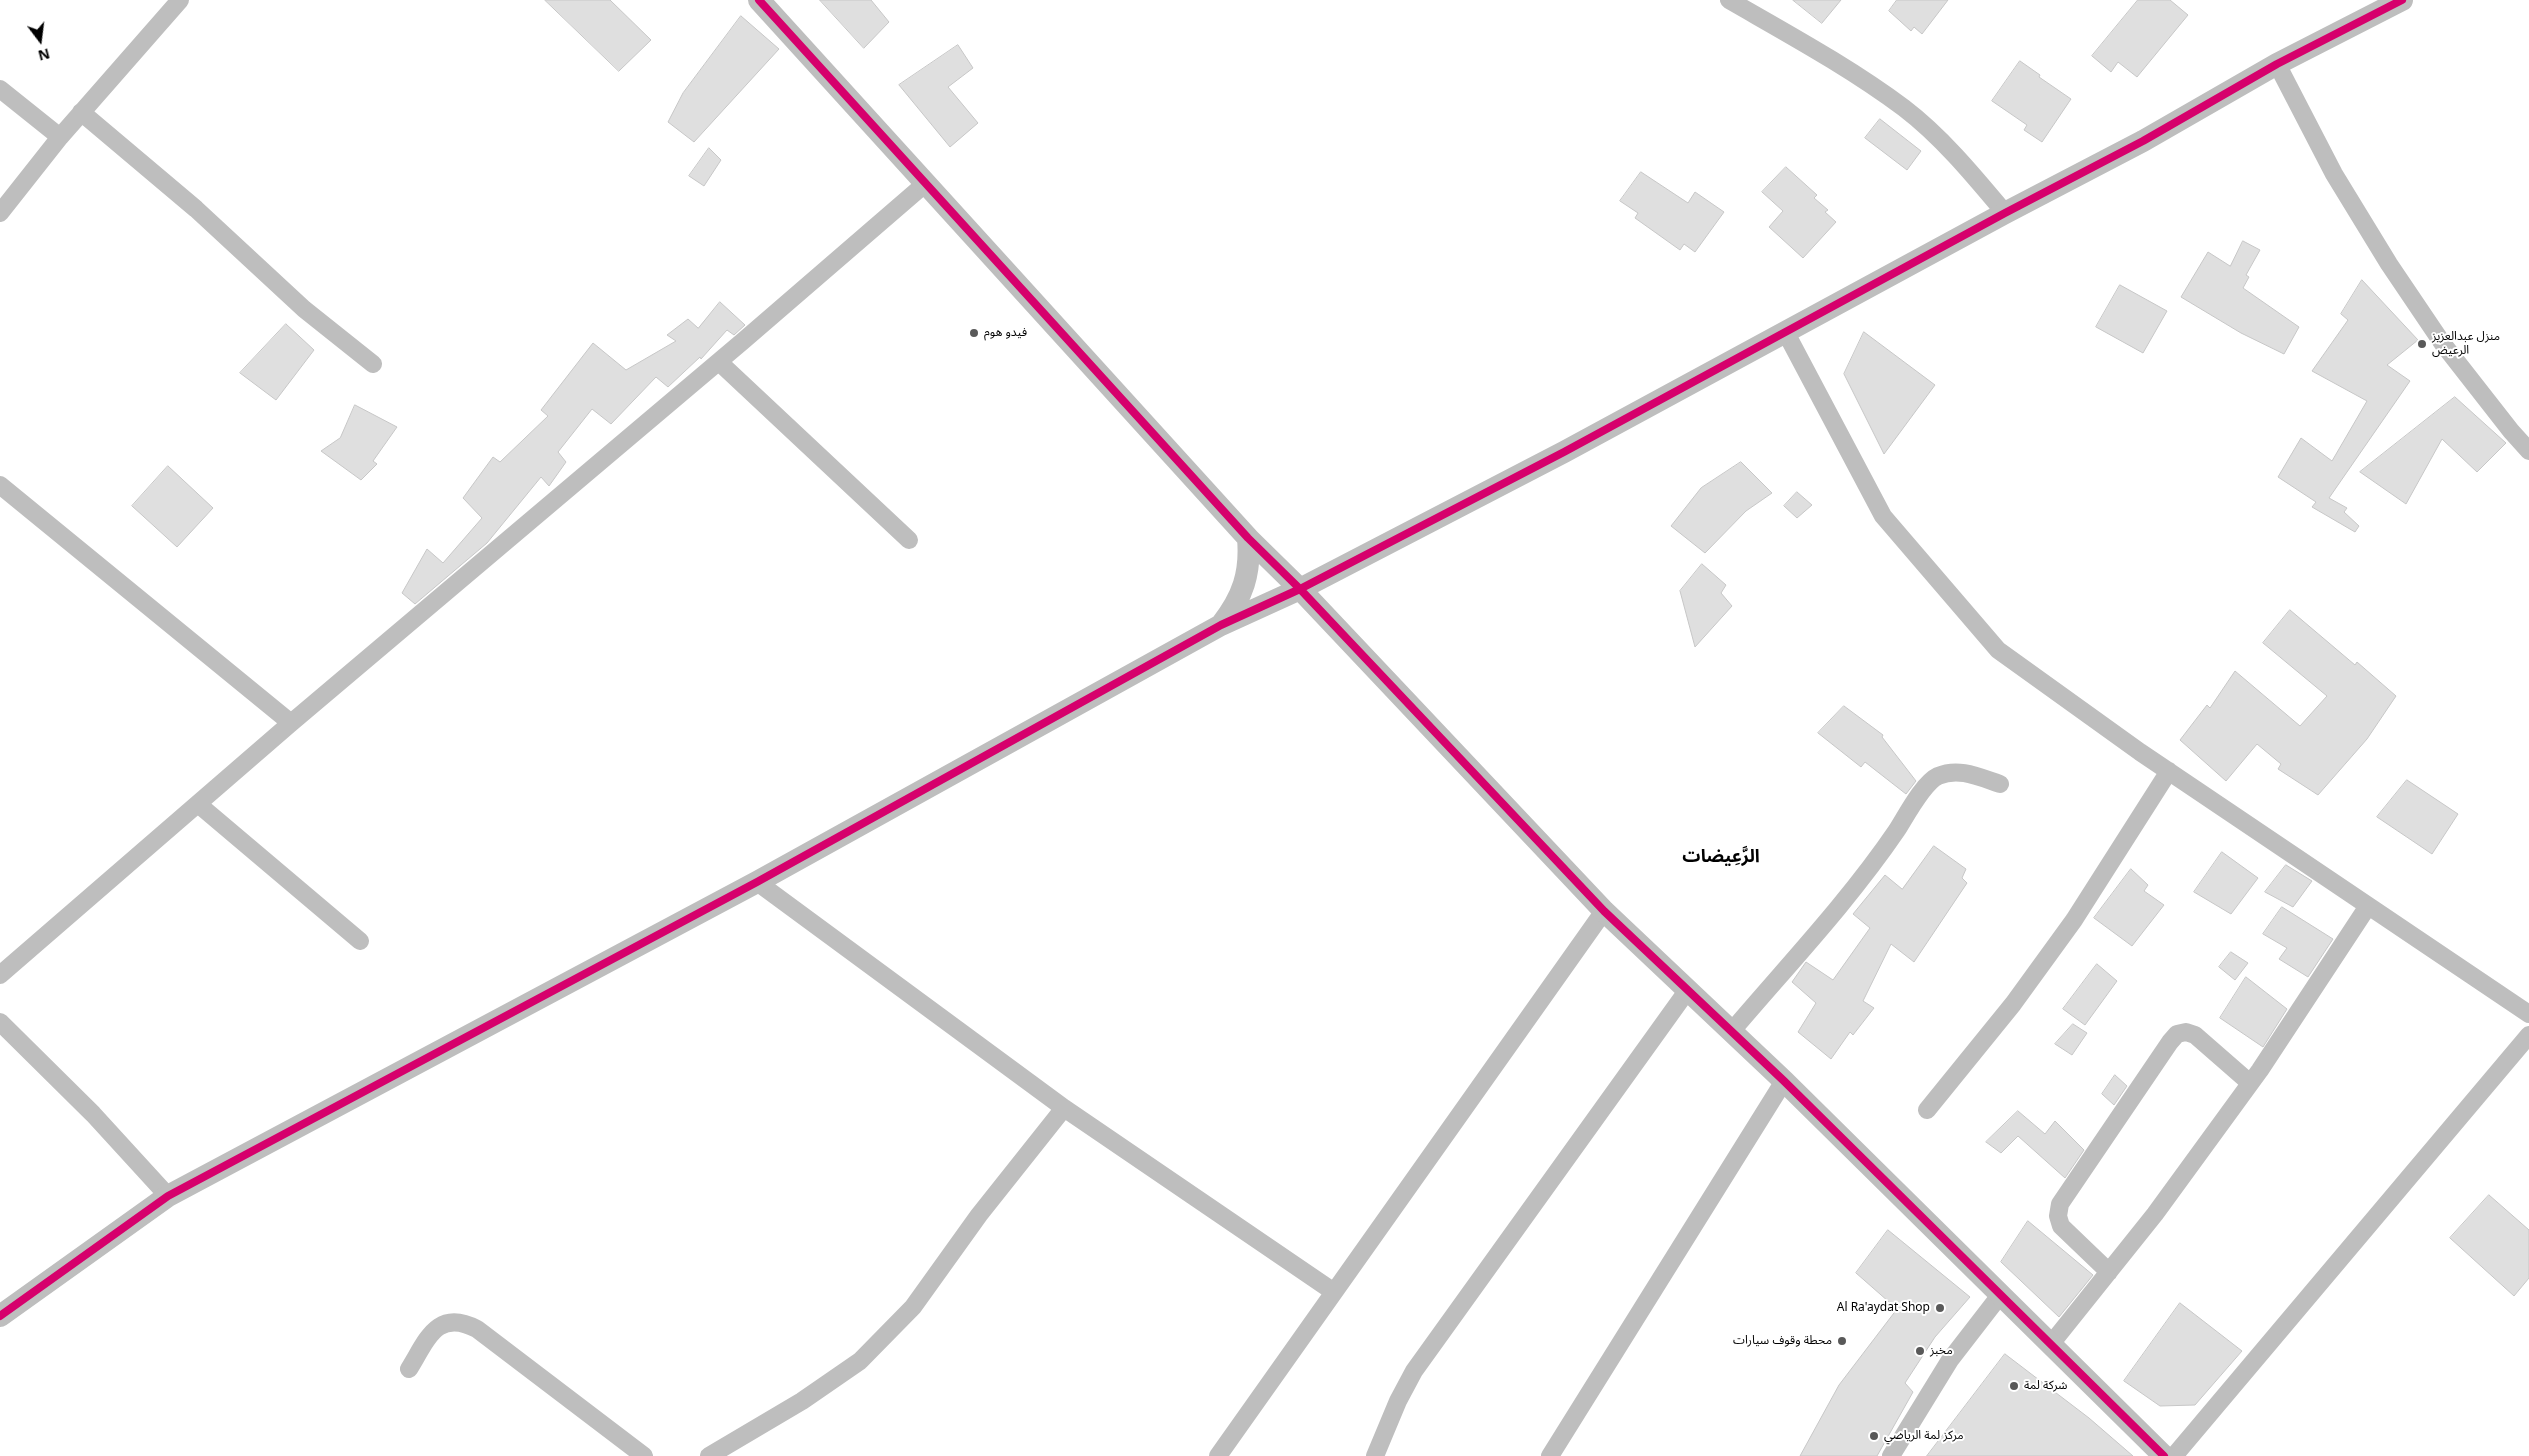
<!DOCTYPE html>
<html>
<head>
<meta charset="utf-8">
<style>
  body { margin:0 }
  #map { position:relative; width:2529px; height:1456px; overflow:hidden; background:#fff; font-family:"Noto Sans",sans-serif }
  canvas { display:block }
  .north { position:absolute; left:15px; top:15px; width:50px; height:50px; -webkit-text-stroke:4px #fff; paint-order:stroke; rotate:165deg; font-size:14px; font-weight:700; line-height:20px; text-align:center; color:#000 }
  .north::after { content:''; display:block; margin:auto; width:18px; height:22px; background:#000; clip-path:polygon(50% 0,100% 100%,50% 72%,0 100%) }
</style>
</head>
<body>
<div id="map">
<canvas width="2529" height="1456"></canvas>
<div class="north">N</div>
</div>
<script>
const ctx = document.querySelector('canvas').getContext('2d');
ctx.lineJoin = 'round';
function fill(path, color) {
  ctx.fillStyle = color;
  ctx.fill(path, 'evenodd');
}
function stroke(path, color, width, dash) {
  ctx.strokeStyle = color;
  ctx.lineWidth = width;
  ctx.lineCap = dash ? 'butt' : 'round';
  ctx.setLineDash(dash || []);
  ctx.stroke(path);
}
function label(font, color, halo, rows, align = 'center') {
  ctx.font = font + ' "Noto Sans","Noto Sans Arabic",sans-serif';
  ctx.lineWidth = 4;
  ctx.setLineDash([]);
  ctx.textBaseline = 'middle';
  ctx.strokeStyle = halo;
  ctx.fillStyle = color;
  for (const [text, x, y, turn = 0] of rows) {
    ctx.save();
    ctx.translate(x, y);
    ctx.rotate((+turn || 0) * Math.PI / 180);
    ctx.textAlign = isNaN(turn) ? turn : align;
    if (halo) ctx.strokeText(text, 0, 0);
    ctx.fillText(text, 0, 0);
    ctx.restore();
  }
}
const building = new Path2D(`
  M545,0H610L651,40L619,71Z
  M820,0H871L889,22L864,48Z
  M1793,0H1841L1822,23Z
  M1897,0H1948L1922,34L1914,27L1911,31L1889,11Z
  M2138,0H2170L2188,15L2137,77L2118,62L2111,72L2092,56Z
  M741,16L779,49L694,142L668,122L683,93Z
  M958,45L973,68L948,87L978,123L950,147L899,85Z
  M2020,61L2040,75L2039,77L2071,99L2042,142L2024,130L2027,125L1992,101Z
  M1880,119L1921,151L1907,170L1865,138Z
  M709,148L721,160L704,186L689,176Z
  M1786,167L1817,195L1814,198L1828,210L1825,212L1836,222L1803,258L1769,227L1783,211L1762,192Z
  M1641,172L1688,203L1695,192L1724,212L1695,252L1684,244L1680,250L1635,218L1638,213L1620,201Z
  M2243,241L2260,250L2246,275L2249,277L2243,288L2299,327L2284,354L2241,333L2181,297L2208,252L2230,266Z
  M2362,280L2418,340L2387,365L2410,381L2329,498L2347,508L2344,512L2359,526L2355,532L2312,507L2316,502L2278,477L2301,438L2332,461L2367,401L2312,371L2348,320L2341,314Z
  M2120,285L2167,311L2143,353L2096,327Z
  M720,302L745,325L734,335L727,330L701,359L700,357L668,387L656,377L611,424L592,409L558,452L566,462L549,486L541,477L487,543L415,604L402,593L427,549L443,563L482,518L463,498L493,457L500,462L548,416L541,410L593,343L626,370L676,341L667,335L688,319L698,328Z
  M286,324L314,350L276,400L240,373Z
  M1864,332L1935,385L1884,454L1844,374Z
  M2455,397L2506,443L2477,472L2442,439L2406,504L2360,472Z
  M355,405L397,427L373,461L377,464L361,480L321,451L340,438Z
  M1741,462L1772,493L1746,511L1705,553L1671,526L1701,488Z
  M168,466L213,508L177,547L132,506Z
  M1797,492L1812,505L1797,518L1784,506Z
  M1702,564L1726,585L1721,593L1732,606L1695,647L1680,591Z
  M2290,610L2355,665L2357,662L2396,696L2367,739L2318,795L2278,769L2281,764L2257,744L2226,781L2180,740L2207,705L2210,708L2235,671L2300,726L2327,696L2263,643Z
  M1844,706L1883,735L1882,737L1916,781L1906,794L1865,762L1861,767L1818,733Z
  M2407,780L2458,814L2432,854L2377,817Z
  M1934,846L1966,869L1962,878L1967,883L1914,962L1891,944L1863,1001L1874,1008L1853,1035L1850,1032L1831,1059L1798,1032L1816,1003L1792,982L1806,962L1833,980L1870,928L1853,914L1885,875L1902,889Z
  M2222,852L2258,878L2231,914L2194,892Z
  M2286,865L2312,881L2293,907L2265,892Z
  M2131,869L2148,885L2144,891L2164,905L2132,946L2094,918Z
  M2282,907L2333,939L2308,977L2279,959L2287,948L2263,934Z
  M2231,952L2248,963L2235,980L2219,967Z
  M2097,964L2117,981L2085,1025L2063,1009Z
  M2246,977L2287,1009L2263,1047L2220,1018Z
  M2073,1024L2087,1033L2072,1055L2055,1044Z
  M2115,1075L2127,1086L2114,1105L2102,1094Z
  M2018,1111L2045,1134L2055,1121L2084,1150L2065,1178L2018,1136L2001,1153L1986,1142Z
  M2489,1195L2529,1230V1278L2514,1296L2450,1238Z
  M2028,1221L2093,1275L2059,1317L2001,1262Z
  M1888,1230L1970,1297L1935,1337L1905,1383L1913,1392L1877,1456H1800L1839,1385L1897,1309L1856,1273Z
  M2180,1303L2242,1351L2195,1405L2160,1406L2124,1381Z
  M2005,1354L2089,1418L2133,1456H1927Z`);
const minor = new Path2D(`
  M1729,0C1788,34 1849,67 1904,108C1942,137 1974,176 2005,213
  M2277,64L2334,174L2389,264L2443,344L2511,431L2529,451
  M0,89L60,137
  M81,112L196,209L304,309L373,364
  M0,213L60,137L180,0
  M1785,331L1883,516L1998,650L2140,752L2529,1014
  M719,362L909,540
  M0,485L291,723
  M198,804L360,941
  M757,882L1064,1108L1334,1292
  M0,975L291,723L743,341L926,183
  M0,1022L93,1114L168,1196
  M1731,1032C1787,966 1848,902 1897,830C1906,816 1923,783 1938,776C1959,767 1979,777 2000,784
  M1927,1110L2013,1004L2074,920L2169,771
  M2109,1272L2061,1226L2058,1216L2060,1204L2170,1042L2177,1034L2186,1032L2195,1035L2250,1083
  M2051,1344L2155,1214L2260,1070L2368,906
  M409,1369C427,1340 437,1308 477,1329L644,1456
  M709,1456L802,1401L860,1361L913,1307L979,1215L1064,1108
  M1218,1456L1604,911
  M1375,1456L1398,1401L1414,1371L1687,991
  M1550,1456L1784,1081
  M1891,1456L1950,1360L2001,1294
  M2174,1456L2529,1035`);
const tertiary = new Path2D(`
  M759,0L1248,538L1300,589L1604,911L1784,1081L2164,1456
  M1221,625C1243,597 1251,573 1248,538
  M0,1316L168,1196L757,882L1221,625L1300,589L1564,452L2005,213L2143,141L2277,64L2402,0`);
const cycleway = new Path2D(`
  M759,0L1248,538L1300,589L1604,911L1784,1081L2164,1456
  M0,1316L168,1196L757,882L1221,625L1300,589L1564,452L2005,213L2143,141L2277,64L2402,0`);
const markers = [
  [974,333,5,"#595959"],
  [2422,344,5,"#595959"],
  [1940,1308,5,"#595959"],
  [1842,1341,5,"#595959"],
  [1920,1351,5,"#595959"],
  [2014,1386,5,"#595959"],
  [1874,1436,5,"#595959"]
];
const poiNames = [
  ["فيدو هوم",984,333],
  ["منزل عبدالعزيز",2432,337],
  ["الرعيض",2432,351],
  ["Al Ra'aydat Shop",1930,1308,"right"],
  ["محطة وقوف سيارات",1832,1341,"right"],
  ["مخبز",1930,1351],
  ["شركة لمة",2024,1386],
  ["مركز لمة الرياضي",1884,1436]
];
const districtNames = [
  ["الرَّعِيضات",1721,857]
];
fill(building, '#dfdfdf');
stroke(building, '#c7c7c7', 1);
stroke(minor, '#bebebe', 18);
stroke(tertiary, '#bebebe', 22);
stroke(cycleway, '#d6006c', 8);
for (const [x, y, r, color] of markers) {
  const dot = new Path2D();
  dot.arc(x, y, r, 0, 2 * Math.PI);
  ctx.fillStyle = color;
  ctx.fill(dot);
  stroke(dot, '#fff', 2);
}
label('12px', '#000', '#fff', poiNames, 'left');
label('bold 18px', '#000', '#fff', districtNames);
</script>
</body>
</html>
